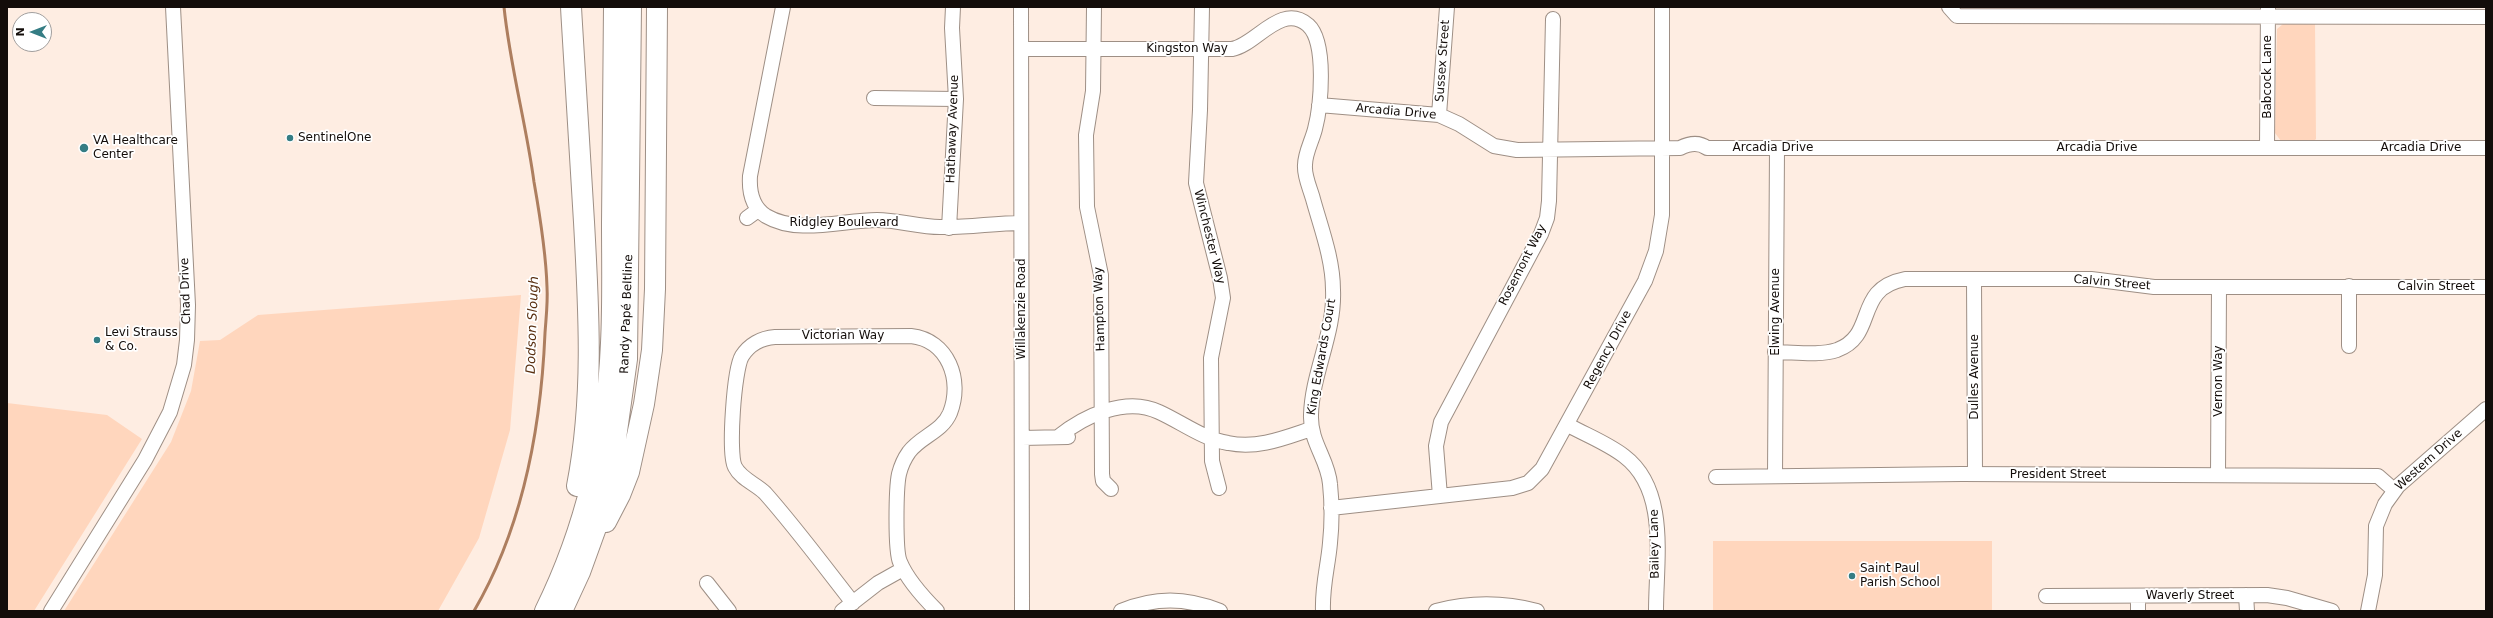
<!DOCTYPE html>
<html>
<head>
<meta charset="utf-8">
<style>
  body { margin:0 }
  #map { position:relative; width:2493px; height:618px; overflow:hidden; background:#feede2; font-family:"DejaVu Sans",sans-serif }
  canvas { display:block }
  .frame { position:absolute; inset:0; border:8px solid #130d0a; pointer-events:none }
  .north { position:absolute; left:12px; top:12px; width:40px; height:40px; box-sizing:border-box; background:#fff; border:1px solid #a19e9d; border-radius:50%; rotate:270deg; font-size:11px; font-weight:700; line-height:16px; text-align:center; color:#130d0a }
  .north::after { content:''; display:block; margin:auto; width:14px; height:18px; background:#357d84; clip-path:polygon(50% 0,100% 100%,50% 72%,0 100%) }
</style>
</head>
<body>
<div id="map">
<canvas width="2493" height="618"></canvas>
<div class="frame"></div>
<div class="north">N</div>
</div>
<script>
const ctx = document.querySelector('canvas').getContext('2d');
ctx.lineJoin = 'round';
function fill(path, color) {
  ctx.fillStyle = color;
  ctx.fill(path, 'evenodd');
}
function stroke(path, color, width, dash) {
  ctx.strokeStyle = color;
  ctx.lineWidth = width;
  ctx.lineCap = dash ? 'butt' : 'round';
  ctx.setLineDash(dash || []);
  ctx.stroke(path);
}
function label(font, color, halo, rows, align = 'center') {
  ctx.font = font + ' "DejaVu Sans",sans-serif';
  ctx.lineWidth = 3.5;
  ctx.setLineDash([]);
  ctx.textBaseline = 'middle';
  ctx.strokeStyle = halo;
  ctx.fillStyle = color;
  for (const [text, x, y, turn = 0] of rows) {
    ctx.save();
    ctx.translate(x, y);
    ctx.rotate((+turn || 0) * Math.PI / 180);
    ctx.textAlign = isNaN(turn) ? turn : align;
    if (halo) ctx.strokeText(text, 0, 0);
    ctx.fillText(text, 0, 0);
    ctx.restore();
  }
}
const green = new Path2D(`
  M2315,23L2316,139L2312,143L2281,141L2275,133L2277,29L2283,24Z
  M521,295L510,430L479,538L438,611H64L171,442L191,391L200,341L220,340L258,315Z
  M7,403L107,415L142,439L34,611H7Z
  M1713,541H1992V611H1713Z`);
const stream = new Path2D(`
  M474,611C522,529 541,428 545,333C546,318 548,302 547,287C546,252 540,216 534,182C526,123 510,66 504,7`);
const minor = new Path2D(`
  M783,7L750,176C749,192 752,207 766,216C798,235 842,220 877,220C898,220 919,227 940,227C967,228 994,223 1021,223
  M1021,7L1022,611
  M1094,7L1093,91L1086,135L1087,207L1101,275L1102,474L1103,481L1111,489
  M1202,7L1200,110L1196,183L1220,278L1223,298L1211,358L1212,461L1219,488
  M1949,7L1957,16L2486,17
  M1021,49H1232C1256,45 1281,2 1308,25C1327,42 1321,106 1315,129C1312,141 1305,153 1305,165C1304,176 1310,188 1313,199C1321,228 1333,259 1333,290C1335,333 1312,373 1311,415C1310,443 1328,459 1330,484C1332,503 1332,524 1330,543C1328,567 1322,585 1323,611
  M874,98L956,99
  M1319,105L1439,115L1459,124L1494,146L1517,150L1680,148C1690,143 1699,142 1707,148H2486
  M1439,115L1447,7
  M2267,147L2268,7
  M747,218L758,210
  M949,228L956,99L952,28L953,7
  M1974,279L1975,474
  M2349,286V346
  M1775,352C1794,352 1819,356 1837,350C1878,335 1853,289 1905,279H2091L2154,287H2486
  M1568,425C1586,435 1607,443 1624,456C1669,490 1656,560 1656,611
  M1058,437C1084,416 1126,396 1159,412C1183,423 1203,439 1228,443C1258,449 1284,438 1311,429
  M1022,438L1068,437
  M1775,475L1777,148
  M2218,475L2219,287
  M1716,477L1962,474L2378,476L2394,490
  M1440,496L1436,446L1441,422L1541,234L1547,218L1549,201L1553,19
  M1331,508L1512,488L1528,483L1542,469L1645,281L1656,251L1662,215V7
  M707,583L729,611
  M2246,595L2247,611
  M2046,596L2267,595L2287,598L2332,611
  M2138,596V611
  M853,603C824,566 796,528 765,493C756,484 741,479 735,467C728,454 734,369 742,356C749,345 761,338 775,337L911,336C948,340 963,380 950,413C942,432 921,436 909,452C904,459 901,466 899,474C896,488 895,551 900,562C907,579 924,598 937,611
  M51,611L145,460L170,412L184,365L187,340L188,305L173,7
  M842,611L878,583L903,569
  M1121,611C1155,597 1185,597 1220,611
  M1436,611C1470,602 1503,602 1537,611
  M2368,611L2375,575L2376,526L2385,504L2398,486L2486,409`);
const highway = new Path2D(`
  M571,7C575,79 580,151 584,222C589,311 594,398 577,486
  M606,522L620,495L629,472L644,404L652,350L655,289L657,7
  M545,611C586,528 607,436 611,343C613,303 612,263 612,223C613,151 613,79 614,7
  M562,611L580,572L601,514L612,467L627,359L631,7`);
const markers = [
  [290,138,4,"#357d84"],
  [84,148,5,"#357d84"],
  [97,340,4,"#357d84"],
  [1852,576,4,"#357d84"]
];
const streetNames = [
  ["Kingston Way",1187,49],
  ["Sussex Street",1443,61,-86],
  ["Babcock Lane",2268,77,-90],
  ["Arcadia Drive",1396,112,5],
  ["Hathaway Avenue",953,129,-88],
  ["Arcadia Drive",1773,148],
  ["Arcadia Drive",2097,148],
  ["Arcadia Drive",2421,148],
  ["Ridgley Boulevard",844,223],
  ["Winchester Way",1209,237,76],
  ["Rosemont Way",1523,265,-63],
  ["Calvin Street",2112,283,5],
  ["Calvin Street",2436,287],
  ["Chad Drive",186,291,-92],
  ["Willakenzie Road",1022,309,-90],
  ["Hampton Way",1100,309,-92],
  ["Elwing Avenue",1776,312,-90],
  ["Randy Papé Beltline",627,314,-88],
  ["Victorian Way",843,336],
  ["Regency Drive",1608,350,-62],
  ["King Edwards Court",1322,357,-80],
  ["Dulles Avenue",1975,377,-90],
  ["Vernon Way",2219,381,-90],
  ["Western Drive",2429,460,-42],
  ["President Street",2058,475],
  ["Bailey Lane",1655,544,-91],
  ["Waverly Street",2190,596]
];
const poiNames = [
  ["SentinelOne",298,138],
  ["VA Healthcare",93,141],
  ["Center",93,155],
  ["Levi Strauss",105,333],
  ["& Co.",105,347],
  ["Saint Paul",1860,569],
  ["Parish School",1860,583]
];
const waterNames = [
  ["Dodson Slough",533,325,-88]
];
fill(green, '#ffd6bd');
stroke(stream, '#ad7e5f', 3);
stroke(minor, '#9e8f85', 16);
stroke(highway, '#9e8f85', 22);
stroke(minor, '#fff', 14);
stroke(highway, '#fff', 20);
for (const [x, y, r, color] of markers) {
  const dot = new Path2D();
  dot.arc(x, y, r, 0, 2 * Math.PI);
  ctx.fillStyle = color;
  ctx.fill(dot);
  stroke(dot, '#fff', 1.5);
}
label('12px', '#130d0a', '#fff', streetNames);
label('12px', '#130d0a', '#fff', poiNames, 'left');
label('italic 13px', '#592f10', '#fff', waterNames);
</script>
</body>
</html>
